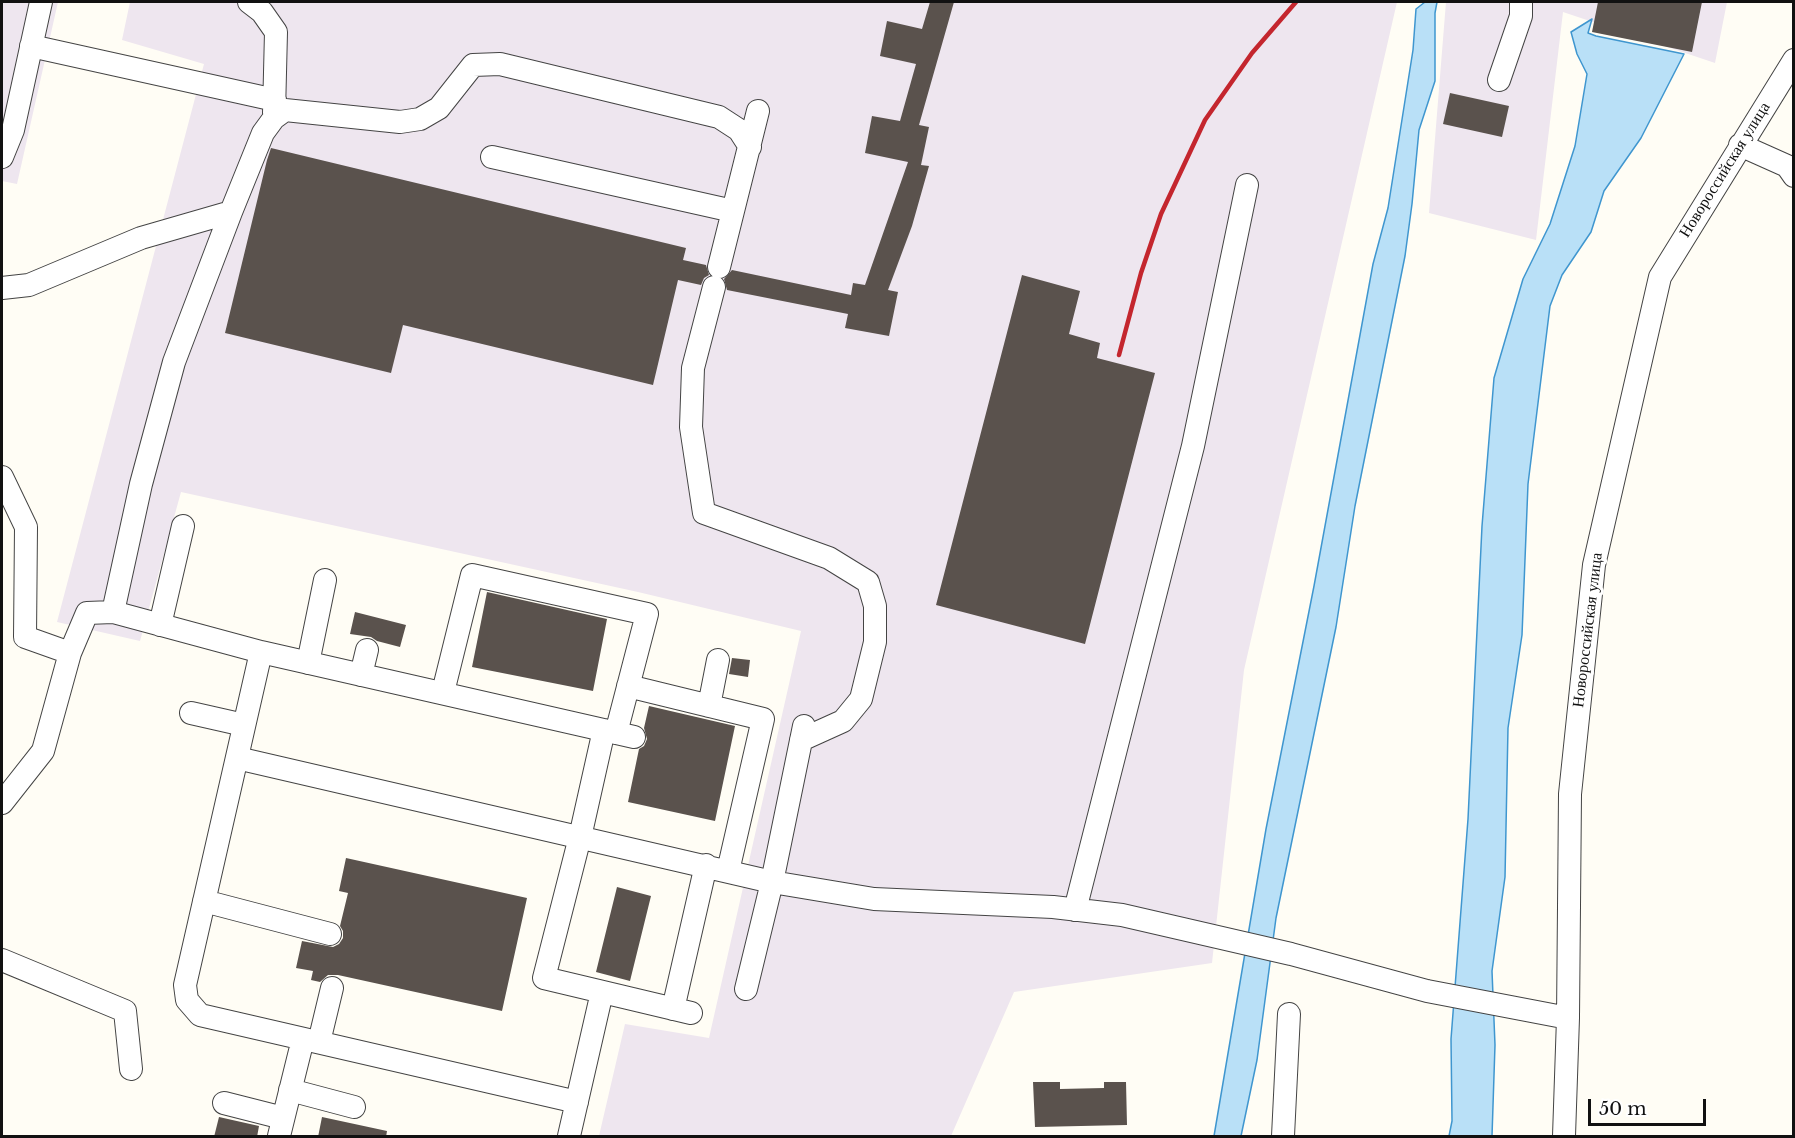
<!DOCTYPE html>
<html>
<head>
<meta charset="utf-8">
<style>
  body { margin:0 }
  #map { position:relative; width:1795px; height:1138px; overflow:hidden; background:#fffdf5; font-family:"Libre Baskerville",serif }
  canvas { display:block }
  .frame { position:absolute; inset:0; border:3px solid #111; pointer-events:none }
  .scale { position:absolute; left:1588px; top:1099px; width:118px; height:27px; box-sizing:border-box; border:3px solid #111; border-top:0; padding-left:8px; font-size:18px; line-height:21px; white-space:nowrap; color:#111; -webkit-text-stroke:4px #fff; paint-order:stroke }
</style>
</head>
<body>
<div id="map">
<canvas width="1795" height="1138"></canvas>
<div class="frame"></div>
<div class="scale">50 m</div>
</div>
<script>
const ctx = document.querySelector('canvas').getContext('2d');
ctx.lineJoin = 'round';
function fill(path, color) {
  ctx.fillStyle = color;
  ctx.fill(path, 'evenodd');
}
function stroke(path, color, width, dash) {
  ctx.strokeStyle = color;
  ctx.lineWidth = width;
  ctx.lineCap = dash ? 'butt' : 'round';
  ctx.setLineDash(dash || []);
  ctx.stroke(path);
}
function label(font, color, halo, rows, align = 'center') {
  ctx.font = font + ' "Libre Baskerville",serif';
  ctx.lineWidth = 6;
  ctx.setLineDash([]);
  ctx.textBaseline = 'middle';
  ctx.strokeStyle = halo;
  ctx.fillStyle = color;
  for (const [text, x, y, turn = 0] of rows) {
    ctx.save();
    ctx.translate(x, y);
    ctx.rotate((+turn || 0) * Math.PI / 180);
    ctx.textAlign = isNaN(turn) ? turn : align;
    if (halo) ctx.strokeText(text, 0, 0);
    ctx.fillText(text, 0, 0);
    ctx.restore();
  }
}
const industrial = new Path2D(`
  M2,2H58L17,184L2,181Z
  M130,2H1397L1244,670L1212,963L1014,992L951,1136H599L625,1024L709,1038L801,631L638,592L181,492L140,641L57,622L204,64L122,40Z
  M1446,2H1727L1715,63L1563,12L1536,240L1429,213Z`);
const water = new Path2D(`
  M1425,2H1437L1435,13V81L1419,130L1412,204L1405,256L1355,506L1336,627L1276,918L1257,1060L1241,1136H1214L1266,829L1314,586L1373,264L1388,208L1413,50L1416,9Z
  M1592,19L1588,33L1596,36L1684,54L1641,138L1604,191L1591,232L1562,275L1550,306L1528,484L1522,635L1508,728L1505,877L1492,971L1495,1045L1492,1136H1449L1452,1121L1451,1039L1468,819L1482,526L1494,378L1523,279L1550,224L1575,146L1587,74L1577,54L1571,32Z`);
const building = new Path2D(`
  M930,2H954L919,125L929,127L921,165L929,166L912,226L888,290L898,292L889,336L845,328L848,314L727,290L724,279L732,270L851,295L853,283L865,285L908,162L865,153L872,116L900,121L916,64L880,56L887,21L922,29Z
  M1598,2H1702L1692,52L1592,32Z
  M1450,93L1509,106L1502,137L1443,124Z
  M271,148L686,248L683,260L706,265L709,275L704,278L701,285L678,280L653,385L403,325L391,373L225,333L267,160Z
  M1022,275L1080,291L1069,334L1100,343L1097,358L1155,373L1085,644L936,605Z
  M487,592L607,619L593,691L472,667Z
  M355,612L406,625L400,647L377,641L371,637L350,634Z
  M732,658L750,660L748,677L729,674Z
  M649,706L735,726L715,821L628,802L639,749L644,746L647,739L644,728Z
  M346,858L527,898L502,1011L338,975H328L320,982L311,980L313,971L296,968L302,941L333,947L339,944L343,938V931L340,926L348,893L339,891Z
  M617,887L651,896L630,981L596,972Z
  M1033,1082H1060V1089L1104,1088V1082H1126L1127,1125L1035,1127Z
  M219,1117L259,1126L257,1137H214Z
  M322,1117L387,1131L386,1137H318Z`);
const minor = new Path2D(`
  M249,2L262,12L276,32L274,113
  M31,46L275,100
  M1499,80L1521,16V2
  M1740,145L1787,166L1794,176
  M2,157L13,130L41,2
  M492,157L733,211
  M719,267L758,111
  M714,287L693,368L691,427L704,513L829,558L868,582L875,606V642L861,699L843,721L801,740
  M2,288L29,285L141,238L231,212
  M2,477L26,527L25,637L70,653
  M113,612L141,484L174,362L231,212L263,133L274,118L285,110L400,122L420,119L439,108L473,65L500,64L719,117L739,130L750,147
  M160,625L183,526
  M261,652L185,985L187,1000L200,1015L577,1102
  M308,663L325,580
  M361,675L367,650
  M628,686L763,719L728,871
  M443,692L472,575L647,614L616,733
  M709,706L718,660
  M191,713L244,725
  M604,730L580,837L544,978L691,1013
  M237,758L772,882L874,899L1053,907L1122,915L1291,954L1427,991L1568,1018
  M2,803L43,751L70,653L87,613L113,612L261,652L634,737
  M204,901L330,934
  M1075,910L1193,446L1247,185
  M2,960L125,1011L131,1069
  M746,989L772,882L804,726
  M673,1009L706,865
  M319,1042L332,988
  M290,1090L354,1107
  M224,1103L283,1118
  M279,1136L303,1039
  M569,1136L602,992
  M1283,1136L1289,1014
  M1564,1136L1568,1018L1570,794L1594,565L1660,277L1794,60`);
const rail = new Path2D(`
  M1119,355L1141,273L1161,214L1205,120L1252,53L1296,2`);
const streetNames = [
  ["Новороссийская улица",1725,170,-58],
  ["Новороссийская улица",1588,630,-83]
];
fill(industrial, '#eee6ef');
fill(water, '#b9e0f7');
stroke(water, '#3f96cf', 1.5);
fill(building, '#5a524d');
stroke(minor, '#444', 24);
stroke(minor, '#fff', 22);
stroke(rail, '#c4262e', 4.5);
label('16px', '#111', '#fff', streetNames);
</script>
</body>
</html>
